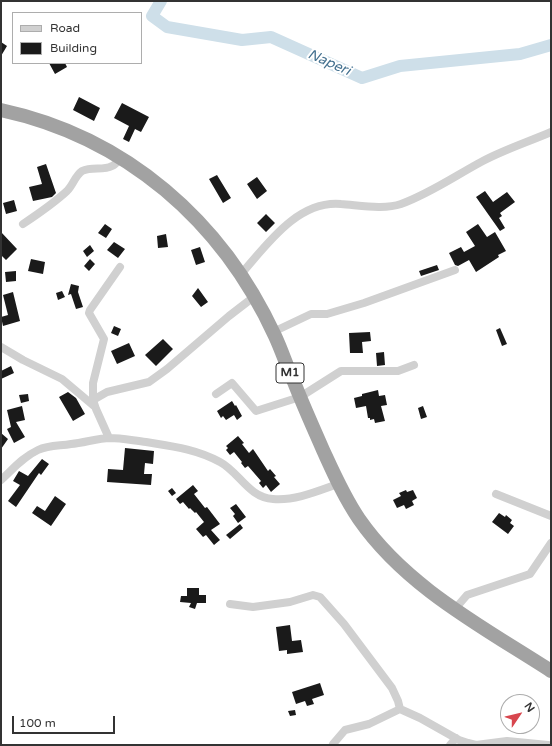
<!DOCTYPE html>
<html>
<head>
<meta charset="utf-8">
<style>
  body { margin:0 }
  #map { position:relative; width:552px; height:746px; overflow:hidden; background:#fff; font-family:"Varela Round",sans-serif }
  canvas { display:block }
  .frame { position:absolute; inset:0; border:2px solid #333; pointer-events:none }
  .legend { position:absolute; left:12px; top:12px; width:130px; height:52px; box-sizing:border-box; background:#fff; border:1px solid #adadad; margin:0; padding:5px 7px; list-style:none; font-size:12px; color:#333 }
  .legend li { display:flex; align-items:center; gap:8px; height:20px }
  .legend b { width:20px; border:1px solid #adadad }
  .north { position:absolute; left:500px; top:694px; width:40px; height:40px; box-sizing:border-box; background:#fff; border:1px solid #adadad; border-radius:50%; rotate:55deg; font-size:11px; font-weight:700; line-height:16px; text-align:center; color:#333 }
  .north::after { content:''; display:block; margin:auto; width:14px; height:18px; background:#d8464e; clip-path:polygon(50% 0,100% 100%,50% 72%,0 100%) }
  .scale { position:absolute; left:12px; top:716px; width:103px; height:18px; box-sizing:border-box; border:2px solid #333; border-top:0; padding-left:5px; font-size:12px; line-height:14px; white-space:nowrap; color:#333; -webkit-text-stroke:3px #fff; paint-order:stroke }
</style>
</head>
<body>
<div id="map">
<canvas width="552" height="746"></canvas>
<div class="frame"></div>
<ul class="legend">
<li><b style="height:5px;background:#d0d0d0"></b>Road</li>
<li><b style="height:11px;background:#1a1a1a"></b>Building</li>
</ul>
<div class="north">N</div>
<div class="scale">100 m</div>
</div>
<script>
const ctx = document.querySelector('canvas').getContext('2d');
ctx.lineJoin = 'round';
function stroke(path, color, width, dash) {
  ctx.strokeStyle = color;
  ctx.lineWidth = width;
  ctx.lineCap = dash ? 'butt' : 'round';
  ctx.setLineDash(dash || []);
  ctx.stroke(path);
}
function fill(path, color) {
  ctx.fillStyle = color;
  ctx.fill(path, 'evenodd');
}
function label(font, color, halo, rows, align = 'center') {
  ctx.font = font + ' "Varela Round",sans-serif';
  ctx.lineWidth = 4;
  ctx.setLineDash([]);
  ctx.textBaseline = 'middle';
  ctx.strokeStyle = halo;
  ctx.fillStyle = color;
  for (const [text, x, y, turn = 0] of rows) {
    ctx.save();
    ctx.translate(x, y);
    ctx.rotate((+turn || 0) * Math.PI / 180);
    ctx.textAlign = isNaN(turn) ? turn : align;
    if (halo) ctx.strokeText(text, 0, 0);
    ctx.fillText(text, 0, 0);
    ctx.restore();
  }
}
const river = new Path2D(`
  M161,1L152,16L167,27L242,40L271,37L362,78L400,66L520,54L551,45`);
const building = new Path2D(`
  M1,42L7,46L1,56Z
  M49,63H65L67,67L55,74Z
  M79,97L100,108L94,121L73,110Z
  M122,103L149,117L141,132L135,129L129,142L123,139L129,126L114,118Z
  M46,164L56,193L52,197L33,201L29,187L42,184L37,167Z
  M217,175L231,198L223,203L209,179Z
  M257,177L267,191L257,199L247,184Z
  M485,191L493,202L507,192L515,202L500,213L502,216L499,218L505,228L500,231L476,197Z
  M14,200L17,211L6,214L3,203Z
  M266,214L275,223L266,232L257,223Z
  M105,224L112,229L106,238L98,233Z
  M478,224L487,237L495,232L506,251L498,255L499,257L476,272L469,260L458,266L455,265L449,253L461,247L464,252L475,246L466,232Z
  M1,232L17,249L6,260L1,255Z
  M166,234L168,247L158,248L157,236Z
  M114,242L125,249L118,258L107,250Z
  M90,245L94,251L87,257L83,251Z
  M200,247L205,262L196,265L191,250Z
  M31,259L45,262L43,274L28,271Z
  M90,259L95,264L89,271L84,266Z
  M437,265L439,270L421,276L419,271Z
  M16,271V281L6,282L5,272Z
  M71,284L79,286L78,292L83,307L76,309L71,294L68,295Z
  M198,288L208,302L201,307L192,296Z
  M62,291L65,297L58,300L56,293Z
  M13,292L20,321L3,326L1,317L8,315L3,295Z
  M114,326L121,329L118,336L111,333Z
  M500,328L507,344L502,346L496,330Z
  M370,332L371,341L362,342L363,353H350L349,333Z
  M163,339L173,349L156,366L145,355Z
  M129,343L135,356L117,364L111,351Z
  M384,352L385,365L377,366L376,353Z
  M11,366L14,373L1,379V371Z
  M378,390L379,396L385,395L387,405L381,406L385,421L375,423L374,419L370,420V418H368L366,406L356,408L354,398L362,396V394Z
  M68,392L76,398L85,414L73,421L59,397Z
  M28,394L29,401L21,403L19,395Z
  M232,401L235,406L236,405L242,416L237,420L234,415L226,420L223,416L221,418L217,411Z
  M22,406L25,420L16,422L25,437L14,443L7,429L11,427L7,410Z
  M423,406L427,417L421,419L418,408Z
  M1,433L8,439L1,449Z
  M238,436L244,443L242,444L249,453L253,449L268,471L270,469L276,476L274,477L280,484L271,492L266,485L263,488L259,483L261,481L248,466L245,468L241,463L242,462L234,452L230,455L226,450L228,448L226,446Z
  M125,448L154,451L153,464L145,463L144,474H152L151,485L107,482L108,469L123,470Z
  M42,459L49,464L41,475L39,473L16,507L8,501L20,485L13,481L19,471L28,476Z
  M193,485L198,491L194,494L205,508L207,507L220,524L211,530L220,540L214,545L206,535L203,537L196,529L204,522L196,512L195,513L190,508L189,509L183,502L180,504L176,499Z
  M172,488L176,493L172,496L168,491Z
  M406,490L407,492L413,490L417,498L412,501L414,505L406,509L404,505L397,508L393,500L401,496L399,493Z
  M55,496L66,504L51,526L32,513L37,506L45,511Z
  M236,504L246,517L238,523L233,516L235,514L230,508Z
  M499,513L505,517L506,515L512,520L510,523L514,526L508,534L492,522Z
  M240,524L243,528L230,539L226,535Z
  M187,588H199V595H206V603H197L195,609L189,607L191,603L180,602L181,596H187Z
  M290,625L292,641L301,640L303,652L287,654V650L279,651L276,627Z
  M320,683L324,695L312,699L314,704L307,706L305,701L296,704L292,692Z
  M295,710L296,715L290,716L288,711Z`);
const minor = new Path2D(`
  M23,224C38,214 54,203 67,191C73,185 75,176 82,171C92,166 103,171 112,166C115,165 119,160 121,158
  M241,274C266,246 297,200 341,204C358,205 384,210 401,204C429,194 455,176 481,162C503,150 528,142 551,132
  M273,332L311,314H327L364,303L455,270
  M1,347L23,360L62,379L94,406
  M216,394L232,383L256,411L300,397L341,371H398L414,365
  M93,400L107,392L149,382L167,369L229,316L255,296
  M109,438L96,409L93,400V383L104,339L89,313L90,310L120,267
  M1,480C13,469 23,457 38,450C49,445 60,446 71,444C84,443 98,438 110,438C122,438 135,441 146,442C171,446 197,449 220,462C239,472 249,498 273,499C295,501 318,491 338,484
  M496,494L551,516
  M230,604L253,607L290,602L313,595L320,597L344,624L392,688L398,701L400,709
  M455,609L467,595L530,574L551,543
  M333,744L345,730L369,724L400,709L420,718L459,740L468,743L476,745L507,741L548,745
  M450,745L456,738`);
const trunk = new Path2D(`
  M1,110C126,137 222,221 275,336C282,351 287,367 294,382C303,405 313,427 323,450C334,474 344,497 359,519C406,587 483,627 551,671`);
const shields = [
  [290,373,28]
];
const shieldNames = [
  ["M1",290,373]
];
const waterNames = [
  ["Naperi",329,63,24]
];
stroke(river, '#cedfe9', 12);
fill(building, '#1a1a1a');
stroke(minor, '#d0d0d0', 8);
stroke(trunk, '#a2a2a2', 14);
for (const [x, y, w] of shields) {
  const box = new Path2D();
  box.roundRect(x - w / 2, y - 10, w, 20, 3);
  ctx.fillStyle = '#fff';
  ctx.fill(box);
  stroke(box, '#333', 1);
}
label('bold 12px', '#333', null, shieldNames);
label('italic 14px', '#467290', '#fff', waterNames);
</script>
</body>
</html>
